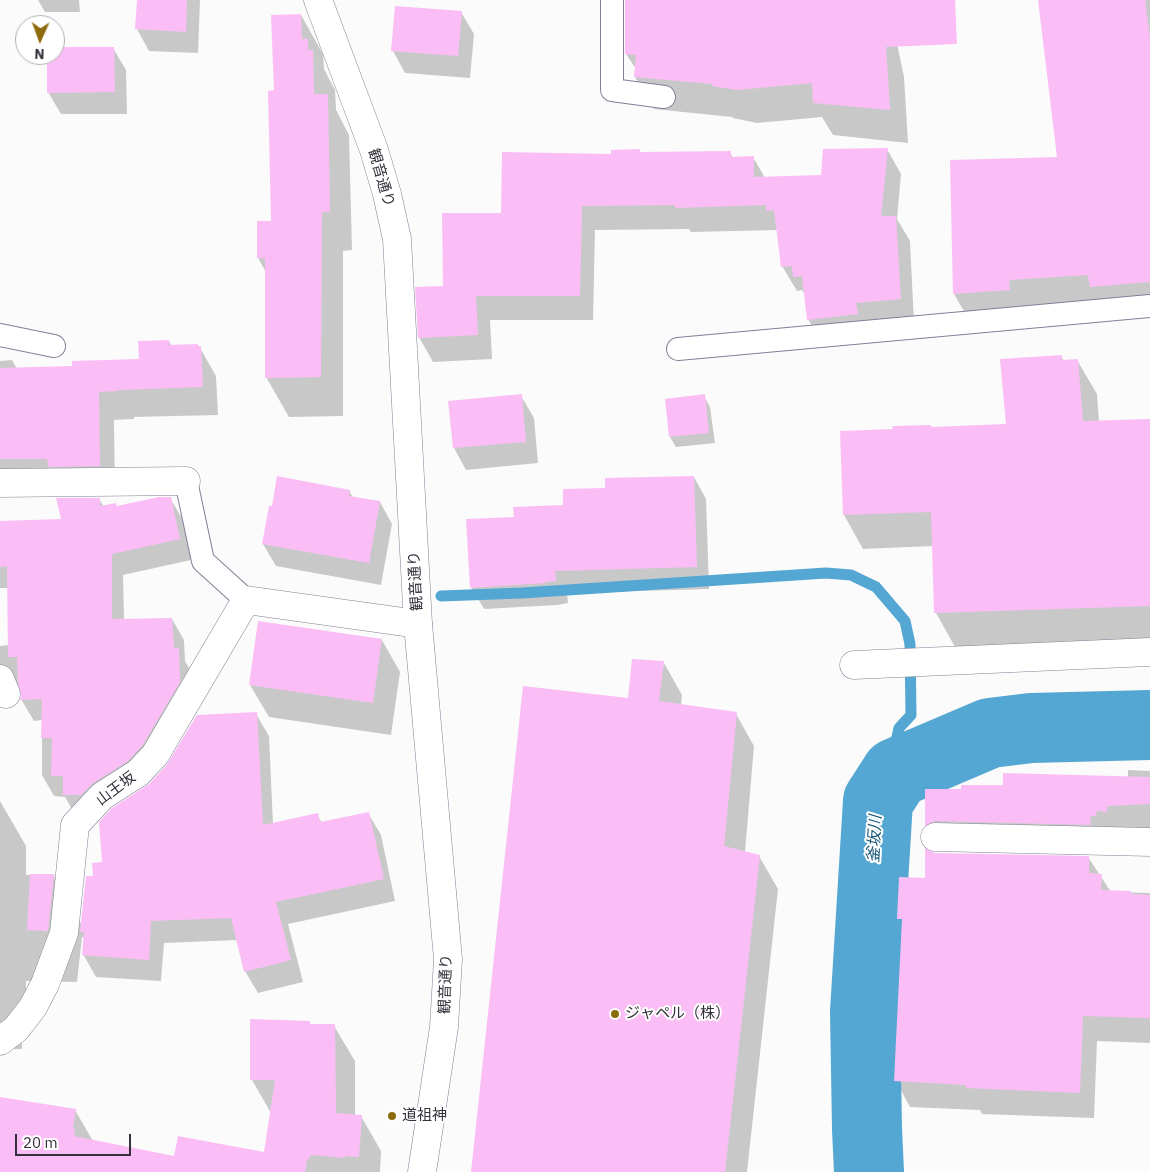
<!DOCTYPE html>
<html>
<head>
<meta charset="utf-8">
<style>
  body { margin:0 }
  #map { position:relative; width:1150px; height:1172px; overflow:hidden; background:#fbfbfb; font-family:"IBM Plex Sans",sans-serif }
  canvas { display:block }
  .north { position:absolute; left:15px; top:15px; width:50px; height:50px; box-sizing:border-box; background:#fff; border:1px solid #adadb1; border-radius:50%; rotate:182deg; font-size:14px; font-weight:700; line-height:20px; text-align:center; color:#32313b }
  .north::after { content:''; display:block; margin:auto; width:18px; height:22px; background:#8d6b0d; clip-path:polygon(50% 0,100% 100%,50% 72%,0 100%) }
  .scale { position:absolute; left:15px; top:1134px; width:116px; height:22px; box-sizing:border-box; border:2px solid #32313b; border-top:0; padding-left:6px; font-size:15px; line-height:18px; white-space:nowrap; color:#32313b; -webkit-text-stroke:4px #fff; paint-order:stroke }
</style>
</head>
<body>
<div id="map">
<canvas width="1150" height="1172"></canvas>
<div class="north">N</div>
<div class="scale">20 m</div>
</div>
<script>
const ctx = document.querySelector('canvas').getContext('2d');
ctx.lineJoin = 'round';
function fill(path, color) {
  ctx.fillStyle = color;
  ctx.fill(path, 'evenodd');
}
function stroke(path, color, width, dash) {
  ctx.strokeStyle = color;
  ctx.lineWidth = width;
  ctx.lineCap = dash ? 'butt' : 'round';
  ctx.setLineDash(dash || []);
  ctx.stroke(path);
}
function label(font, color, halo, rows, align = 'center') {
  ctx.font = font + ' "IBM Plex Sans","Noto Sans JP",sans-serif';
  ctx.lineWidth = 4;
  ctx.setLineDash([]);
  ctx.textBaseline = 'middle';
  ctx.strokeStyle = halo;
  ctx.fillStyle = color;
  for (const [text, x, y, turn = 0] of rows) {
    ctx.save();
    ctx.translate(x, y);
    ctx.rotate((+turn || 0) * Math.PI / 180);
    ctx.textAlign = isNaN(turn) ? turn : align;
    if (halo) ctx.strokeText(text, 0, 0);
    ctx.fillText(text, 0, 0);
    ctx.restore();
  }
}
const shadow = new Path2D(`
  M38,0H79L80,12H45Z
  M138,0H200L198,53L149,51L137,29Z
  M626,0H888L904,77L908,143L833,135L822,117L757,123L733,118L732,117L654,109L635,77L636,69L626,54Z
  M1040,0H1150V316L973,327L954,294L1059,158Z
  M461,12L474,34L470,78L405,73L393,51Z
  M301,15L323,54L324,69L335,90L336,110L349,135L352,250L343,251V416L289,417L266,377V272L258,258L273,222L275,92Z
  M113,48L126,70L127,114H61L48,92V55H55V49Z
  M887,149L901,174L897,219L910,241L914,323L822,344L808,319L806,296L802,290L797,291L782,266L777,230L691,232L689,229L595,230L593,320H490L492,359L433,362L419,337L444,287L502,214L612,155L639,151L641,153L730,152L733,158L753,157L765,178L822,176Z
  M169,341L172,346L200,348L216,376L218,415L134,417V419L114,420L115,494L0,478V361L12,360L17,369L73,368L140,360Z
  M1061,356L1064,361L1077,360L1097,394L1099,422L1150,420V640L955,647L936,613L933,546L863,549L844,515L841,432L895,430L931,426L932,428L1007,425Z
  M521,396L534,418L538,463L466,470L454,448Z
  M704,396L710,407L715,443L676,447L670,437Z
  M694,477L706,499L709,589L567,593L568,603L557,605L484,609L471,587L515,518L564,506L607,489Z
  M349,491L353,497L380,502L392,524L381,585L276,566L263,544Z
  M170,498L183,520L191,560L123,575L124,620L172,619L184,640L185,661L190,670L191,704L76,816L65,797L54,796L42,775V720L34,721L21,699L22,687L16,685L0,690V646L9,645V588H0V522L62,520L99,499L104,507H117Z
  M382,640L400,672L391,735L269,717L250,685Z
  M664,663L682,695L681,706L736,714L754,746L745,852L759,856L778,889L747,1172H472Z
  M256,714L269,736L273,824L317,815L322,823L368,813L381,835L395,901L288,924L303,982L258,993L245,971L237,940L164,943L161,981L96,977L83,954L85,938L82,937L77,982L26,981V1032L22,1031V1049H0V801L26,846V875L54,876L82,925L94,877L103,863Z
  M1128,770L1150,771V838L941,851L926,825L962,790L1128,777Z
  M934,854L1088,857L1111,892L1150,893V1043L1097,1041L1094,1118L982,1114L980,1110L910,1107L896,1081L903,926L898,918L926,879Z
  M309,1022L311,1025L334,1026L355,1061V1116H361L381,1151L380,1172H0V1098L75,1110L93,1141L175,1157L265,1154L271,1113L252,1080Z`);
const stream = new Path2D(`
  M441,596L522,593L826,573L851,575L876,587L905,621L910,644L911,715L899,728L894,751L896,773`);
const river = new Path2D(`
  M869,1172L867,1129L865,1012L878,801L896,773L990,733L1031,728L1150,725`);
const building = new Path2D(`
  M137,0H187L186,32L135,29Z
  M625,0H955L957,44L886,47L890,110L813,103L812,83L737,90L712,86V84L634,77L636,55L625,54Z
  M1038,0H1145L1150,39V282L1090,287L1088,275L1009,280L1010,290L953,294L950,160L1057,157Z
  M395,6L462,11L458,56L391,51Z
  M301,14L302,39H308V50H313L314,94H328L330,212H322L321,377L265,378V258H257V221H271L268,91L274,90L271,15Z
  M55,47H114L115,92L47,93V55H55Z
  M888,148L881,216H896L901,299L856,303L858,314L807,320L802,276L793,277L792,266L781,267L774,210L766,211V205L675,208V205L582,206L580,296H476L478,335L418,338L415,287L443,286L442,213H501L502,152L611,154V150L640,149V152L731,151V157L754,156V177L821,175L823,149Z
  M169,340V345L198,344V346H201L203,387L118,390L119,391L99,392L100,466L49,467L47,459H0V368L72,366V361L139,359L138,341Z
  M1062,355V360L1078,359L1083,421L1150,419V606L934,613L931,512L843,515L840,431L893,429L892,426L931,425V427L1006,424L1000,359Z
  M522,394L526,442L453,448L448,401Z
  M705,394L709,433L669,437L665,399Z
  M277,476L350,490L349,496L380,501L369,563L262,544L269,506H272Z
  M694,476L697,567L555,571L556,581L545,582V583L470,588L466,519L514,517L513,507L563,505V489L605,488V478Z
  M159,497H171L180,539L112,554V619L172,618L174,648H179L180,682L142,746L128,761L93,783L81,795H63V776H51L52,738H41L42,699L20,700L21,696L18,682L17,657H8L7,566L0,567V521L61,519L56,498H100V506L116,503L117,506Z
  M258,621L382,639L373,703L249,685Z
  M632,659L664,661L659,701L737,712L724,846L760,855L725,1172H471L523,686L628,698Z
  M257,712L263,825L318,813L320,822L369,812L384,879L276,902L291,960L244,972L231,918L151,921L149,960L82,955L84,932H80L86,876H93L92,863L102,862L99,822L112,808L149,784L166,766L197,715Z
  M1003,773L1150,777V804L1107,806V812L1097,811L1096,816H1091L1090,825L935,821L925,826V789H961V785H1003Z
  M925,848L935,853L1089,856V873L1102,874L1101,890L1131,891V894L1150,895V1018L1083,1016L1080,1093L966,1088V1085L894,1081L902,919H897L899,877L925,878Z
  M30,874H54L48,931L27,930Z
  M250,1019L310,1021V1024H335L336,1113L362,1115L359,1157L345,1156V1158L310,1155L309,1160L307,1159L305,1172H0V1097L76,1109L73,1128L75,1129L74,1136L174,1156L178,1136L264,1152L275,1080H250Z`);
const lane = new Path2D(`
  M612,0V90L664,97
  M0,335L54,346
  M678,349L1150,306
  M186,481L203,561L246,600`);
const street = new Path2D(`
  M0,483L186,481
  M854,665L1150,652
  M0,679L6,694
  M935,837L1150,842
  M0,1041L16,1029L33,1007L45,984L64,933L75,825L102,796L138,773L155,755L246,600L418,624`);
const secondary = new Path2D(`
  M318,0L374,150L387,194L397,239L418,624L448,959L444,1027L422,1172`);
const markers = [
  [615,1014,5,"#8d6b0d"],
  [392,1116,5,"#8d6b0d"]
];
const streetNames = [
  ["観音通り",381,178,74],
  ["観音通り",416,581,-93],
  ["山王坂",116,789,-37],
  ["観音通り",446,984,-88]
];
const poiNames = [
  ["ジャペル（株）",625,1014],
  ["道祖神",402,1116]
];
const waterNames = [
  ["釜坂川",875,839,-87]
];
fill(shadow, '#0003');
stroke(stream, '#54a7d2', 11);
stroke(river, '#54a7d2', 70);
fill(building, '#fbbdf5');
stroke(lane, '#827f97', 24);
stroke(street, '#827f97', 29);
stroke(secondary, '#827f97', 29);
stroke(lane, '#fff', 22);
stroke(street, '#fff', 28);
stroke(secondary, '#fff', 28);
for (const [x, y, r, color] of markers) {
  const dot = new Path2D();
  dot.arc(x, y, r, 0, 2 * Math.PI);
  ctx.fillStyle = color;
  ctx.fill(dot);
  stroke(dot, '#fff', 2);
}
label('15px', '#32313b', '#fff', streetNames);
label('15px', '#32313b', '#fff', poiNames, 'left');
label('italic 16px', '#195977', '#fff', waterNames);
</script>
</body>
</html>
